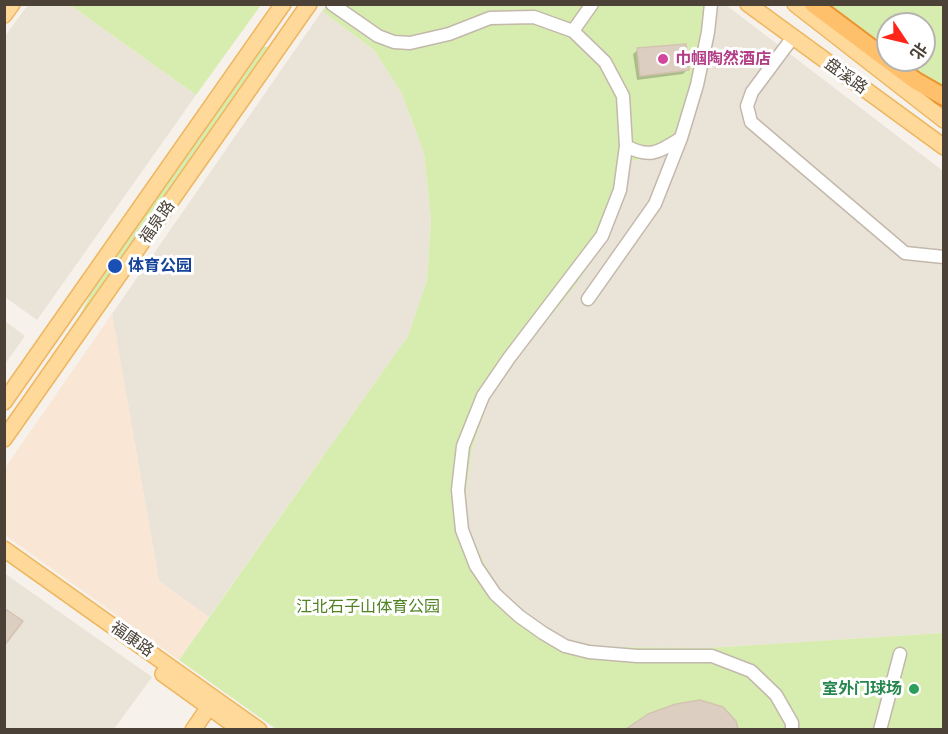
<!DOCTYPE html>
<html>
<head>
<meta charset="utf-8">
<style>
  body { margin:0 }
  #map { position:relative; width:948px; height:734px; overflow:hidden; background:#f6f1ea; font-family:"Golos Text","Noto Sans SC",sans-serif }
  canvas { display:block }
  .frame { position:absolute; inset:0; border:6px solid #4b4137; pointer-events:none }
  .north { position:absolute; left:876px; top:12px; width:60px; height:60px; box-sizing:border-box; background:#fff; border:2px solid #b7b3af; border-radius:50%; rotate:125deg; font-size:16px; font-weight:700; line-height:24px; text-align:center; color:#4b4137 }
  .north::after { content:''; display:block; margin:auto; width:21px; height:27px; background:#ff2518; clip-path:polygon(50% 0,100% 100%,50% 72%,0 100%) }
</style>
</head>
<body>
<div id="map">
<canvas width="948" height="734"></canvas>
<div class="frame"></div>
<div class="north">北</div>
</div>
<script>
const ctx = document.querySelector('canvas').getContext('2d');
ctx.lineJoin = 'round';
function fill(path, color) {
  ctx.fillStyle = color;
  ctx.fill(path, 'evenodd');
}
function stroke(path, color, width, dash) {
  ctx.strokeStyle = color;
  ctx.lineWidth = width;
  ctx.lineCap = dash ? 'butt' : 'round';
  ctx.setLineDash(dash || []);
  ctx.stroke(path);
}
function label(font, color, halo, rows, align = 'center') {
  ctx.font = font + ' "Golos Text","Noto Sans SC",sans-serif';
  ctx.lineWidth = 6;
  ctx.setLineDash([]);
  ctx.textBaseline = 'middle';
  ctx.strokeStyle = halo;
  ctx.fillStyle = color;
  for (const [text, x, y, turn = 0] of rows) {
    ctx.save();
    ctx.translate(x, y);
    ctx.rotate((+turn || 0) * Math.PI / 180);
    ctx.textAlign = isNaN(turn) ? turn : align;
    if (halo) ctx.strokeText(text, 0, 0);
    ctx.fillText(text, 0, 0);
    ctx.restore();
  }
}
const residential = new Path2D(`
  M28,5H70L196,95L37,320L5,297V36Z
  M717,5H726L943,171V633L707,648L589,647L569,641L547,628L524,612L500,590L484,563L469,529L466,493L472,449L489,399L513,363L574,287L626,191L631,161L683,151L704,84Z
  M322,11L374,50L402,94L424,153L431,220L427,280L408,336L209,617L159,581L112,314Z
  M5,321L25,336L5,364Z
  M4,573L152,677L114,729H5Z`);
const commercial = new Path2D(`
  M112,314L159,581L209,617L179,660L5,535V468Z`);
const green = new Path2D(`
  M70,5H261L196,95Z
  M327,5H717L704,84L683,151L631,161L626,191L608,238L574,287L513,363L489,399L472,449L466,493L469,529L484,563L500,590L524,612L547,628L569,641L589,647L707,648L943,633V729H276L179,660L408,336L427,280L431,220L424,153L402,94L374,50L322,11Z
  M824,5H943V91L901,60H924V24H888V51Z
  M261,46L268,47L271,54L5,434V424L80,315L98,279Z`);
const shadow = new Path2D(`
  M638,50L687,70L683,74L637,80L633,54Z
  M648,716L735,722L737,730H628Z`);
const building = new Path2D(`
  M686,44L689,70L640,76L637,48Z
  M7,610L23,621L4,646V614Z
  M700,700L723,707L736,721L738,729H626L648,714L676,704Z`);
const minor = new Path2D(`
  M332,4L378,36L394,42L410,43L449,34L490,18L534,17L573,31L605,62L623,96L626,146L620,190L602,236L509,358L483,396L463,446L458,490L462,530L476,566L495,594L519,616L543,633L565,646L589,652L637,656H712L751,671L776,695L792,723V730
  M573,31L592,4
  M793,37L752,92L747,106L751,122L905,253L944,257
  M626,146C650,159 659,152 681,138
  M588,299L655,204L681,138L697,85L708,32L711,4
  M880,730L900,654`);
const major = new Path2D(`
  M748,4L944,147
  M795,4L944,120
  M4,15L12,4
  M4,402L283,4
  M4,439L309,4
  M4,549L259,730
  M163,674L241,730
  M193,730L213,701`);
const highway = new Path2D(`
  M813,4L916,81L944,97`);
const markers = [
  [663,59,6,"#d1479c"],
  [115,266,8,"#1a4fb4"],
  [914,689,6,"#2e9e5b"]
];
const hotelNames = [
  ["巾帼陶然酒店",675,59]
];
const streetNames = [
  ["盘溪路",846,76,36],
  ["福泉路",157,222,-55],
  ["福康路",132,639,35]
];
const transitNames = [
  ["体育公园",128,266]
];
const parkNames = [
  ["江北石子山体育公园",368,607]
];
const leisureNames = [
  ["室外门球场",902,689]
];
fill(residential, '#eae3d7');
fill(commercial, '#f9e6d4');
fill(green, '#d7edb0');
fill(shadow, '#0003');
fill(building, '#dccfc1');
stroke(building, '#d4c3b0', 1.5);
stroke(minor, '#c3b8ab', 15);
stroke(major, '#eeb660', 18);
stroke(highway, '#ea942f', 20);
stroke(minor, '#fff', 12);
stroke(major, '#ffd99a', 15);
stroke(highway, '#ffc06c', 16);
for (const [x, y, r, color] of markers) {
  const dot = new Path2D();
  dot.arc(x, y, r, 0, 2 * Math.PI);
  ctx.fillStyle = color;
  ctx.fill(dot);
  stroke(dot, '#fff', 2);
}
label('bold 16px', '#b23c85', '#fff', hotelNames, 'left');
label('16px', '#4b4137', '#fff', streetNames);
label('bold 16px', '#164399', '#fff', transitNames, 'left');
label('16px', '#518324', '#fff', parkNames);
label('bold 16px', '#27864d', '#fff', leisureNames, 'right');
</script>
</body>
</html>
